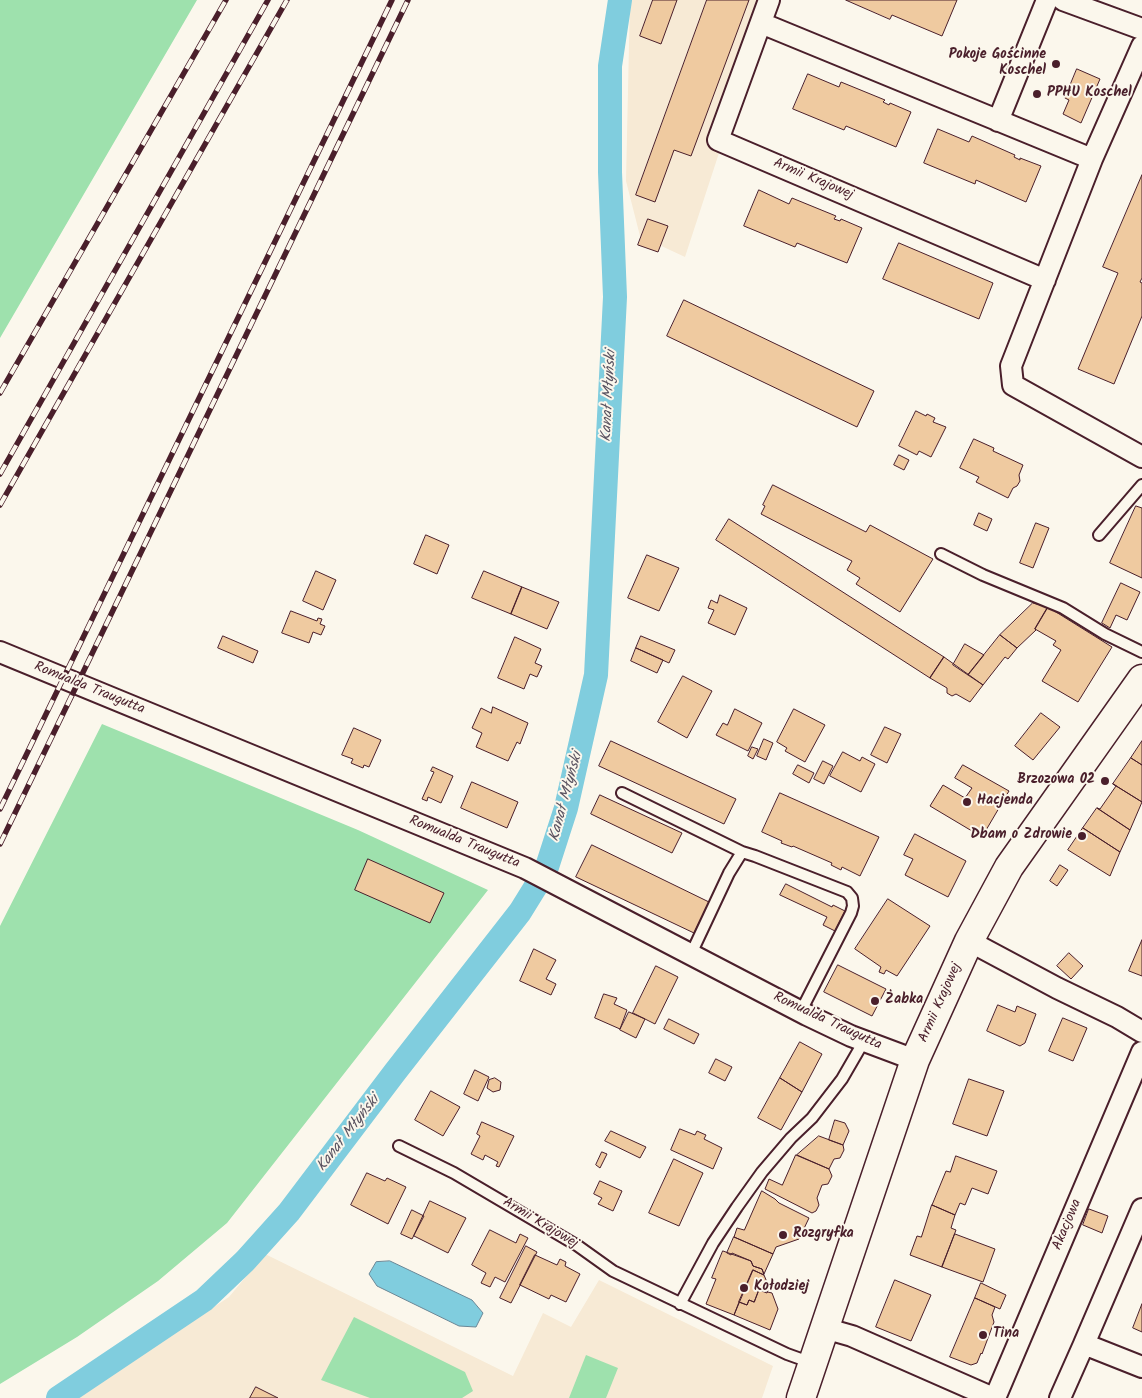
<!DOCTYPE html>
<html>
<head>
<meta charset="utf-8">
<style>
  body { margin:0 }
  canvas { display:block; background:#fbf7ec }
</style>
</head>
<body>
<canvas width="1142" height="1398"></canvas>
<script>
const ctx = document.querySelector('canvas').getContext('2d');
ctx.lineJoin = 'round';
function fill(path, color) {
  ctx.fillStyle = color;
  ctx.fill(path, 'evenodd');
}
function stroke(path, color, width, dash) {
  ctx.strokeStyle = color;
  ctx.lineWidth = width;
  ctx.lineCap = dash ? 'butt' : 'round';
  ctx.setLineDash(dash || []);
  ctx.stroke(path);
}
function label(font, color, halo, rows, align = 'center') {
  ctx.font = font + ' Kalam,sans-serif';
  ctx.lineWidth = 4;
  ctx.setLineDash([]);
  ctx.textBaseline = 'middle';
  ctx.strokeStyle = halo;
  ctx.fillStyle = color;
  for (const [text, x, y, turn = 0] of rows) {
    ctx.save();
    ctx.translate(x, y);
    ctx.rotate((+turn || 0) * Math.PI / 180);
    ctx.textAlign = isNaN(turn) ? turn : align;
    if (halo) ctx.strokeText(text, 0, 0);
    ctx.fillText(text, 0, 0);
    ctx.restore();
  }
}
const built = new Path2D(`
  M630,0H769L685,257L640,236L626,181Z
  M265,1254L513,1376L543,1313L571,1327L599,1280L773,1366L762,1398H76L229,1297Z`);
const green = new Path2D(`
  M0,0H197L0,338Z
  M102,724L358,830L488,890L227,1223L158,1281L77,1337L0,1384V926Z
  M354,1317L465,1372L473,1391L462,1398H370L321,1380Z
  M586,1355L618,1368L606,1398H569Z`);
const water = new Path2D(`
  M390,1261L472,1300L483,1313L476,1327L459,1326L377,1286L369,1274L376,1262Z`);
const canal = new Path2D(`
  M58,1398L204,1300L245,1261L289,1212L395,1072L520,912L546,870L566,808L596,675L615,297L610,172V66L620,0`);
const building = new Path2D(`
  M653,0H677L661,44L640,36Z
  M707,0H749L691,156L674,150L655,202L636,195Z
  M846,0H957L942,36L892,15L890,19Z
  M1077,69L1100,79L1081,123L1063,114L1069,100L1065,98Z
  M808,74L839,87L841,82L885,100L883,102L889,105L890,103L911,112L896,147L846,126L844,130L793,109Z
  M938,129L969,142L972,136L1015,155L1014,157L1020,160V158L1041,166L1026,202L976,180L975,184L924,163Z
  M1142,175V278L1140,282L1142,283V316L1114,384L1078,369L1118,273L1103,267Z
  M759,190L789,204L792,198L836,216L834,219L840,221L841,219L862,228L847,263L797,243L795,247L744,226Z
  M648,219L668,226L658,252L638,245Z
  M899,243L993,283L979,319L883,279Z
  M684,300L874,391L857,427L667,336Z
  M916,411L926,416L927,414L935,418L933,422L946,427L931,457L919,451L917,455L899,446Z
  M974,439L994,448L993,451L1023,465L1019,475L1020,481L1017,486L1013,488L1008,498L976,482L979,477L960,468Z
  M899,455L909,460L904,470L894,465Z
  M773,485L866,532L870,525L933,559L900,612L856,584L860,578L847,570L852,561L761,514L765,506L763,505Z
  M1136,506L1142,508V578L1110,563Z
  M979,513L992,519L987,531L974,525Z
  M729,519L944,657L930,678L716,540Z
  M1036,523L1049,528L1033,568L1020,563Z
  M426,535L449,545L437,574L414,564Z
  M647,555L679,568L659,611L628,598Z
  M316,571L336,580L323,610L303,601Z
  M484,571L522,587L511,614L472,598Z
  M1121,583L1140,592L1127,620L1116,615L1110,628L1102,623Z
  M522,587L559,602L547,629L511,614Z
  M720,595L747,608L735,635L708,623L714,610L708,608L711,600L717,603Z
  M1033,603L1048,607L1035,629L1036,630L1017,648L1000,635Z
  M1048,607L1112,647L1078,702L1042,681L1061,650L1053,645L1056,641L1035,629Z
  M291,611L317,621L318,618L322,619L320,624L325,626L321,635L313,632L309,643L282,633Z
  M1000,635L1017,648L1008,659L1005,657L983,685L968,675Z
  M223,636L258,651L253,663L218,648Z
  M641,636L675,650L669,663L636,648Z
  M515,637L541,649L535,663L542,666L537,677L530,674L524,689L498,678Z
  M965,644L984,655L968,675L953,665Z
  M636,648L663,660L657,673L631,661Z
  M944,657L983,685L970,702L956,694L952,696L947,693V688L930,678Z
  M683,676L712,691L687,738L658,722Z
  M493,707L528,723L520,744L517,742L508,761L476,747L482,733L472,728L481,708L491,713Z
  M735,709L762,723L748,751L716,735L723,723L727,725Z
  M794,709L825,725L805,762L785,751L787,748L777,742Z
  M1041,713L1060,727L1033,760L1015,746Z
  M885,727L901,734L887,763L871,755Z
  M354,728L381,740L369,767L364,765L363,768L351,763L353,759L342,755Z
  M764,739L773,743L766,760L757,756Z
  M611,741L736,799L724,824L599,766Z
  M1142,741V765L1131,758Z
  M752,747L758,749L753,759L748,756Z
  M843,752L860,761L862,757L875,764L861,792L830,776Z
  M1131,758L1142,765V802L1113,784Z
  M823,761L833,766L824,784L814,779Z
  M798,765L814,773L809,783L793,774Z
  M963,765L1009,791L982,837L930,806L943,785L965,798L972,788L955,778Z
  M433,767L453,776L441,803L428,797L427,801L422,799L434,772L431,771Z
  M472,782L518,802L507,828L461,808Z
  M1113,784L1142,802L1130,830L1097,808L1100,809L1116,786Z
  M780,793L879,837L860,876L842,867L841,870L831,865L832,863L793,846L792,847L781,843L782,841L762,832Z
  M600,795L682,833L672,853L591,814Z
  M1097,808L1130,830L1120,852L1083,828Z
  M1083,828L1120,852L1110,876L1068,850Z
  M915,834L966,861L948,897L905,875L913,859L904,855Z
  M592,845L709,902L694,933L576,877Z
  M368,859L444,893L430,923L355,890Z
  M1060,865L1068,870L1057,886L1050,881Z
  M786,884L832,907L833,905L845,911L835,931L823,925L827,917L780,895Z
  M888,899L930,926L897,976L886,970L884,974L879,972L881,967L855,949Z
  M1142,940V976L1129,971Z
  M534,949L556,960L546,979L556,984L551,995L520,981Z
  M1069,953L1083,966L1071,979L1057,966Z
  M838,965L886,989L872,1016L824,992Z
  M656,966L678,977L655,1024L633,1013Z
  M604,994L617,998L614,1004L627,1010L620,1029L595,1018Z
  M998,1005L1015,1012L1017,1006L1036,1014L1025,1043L1020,1046L987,1031Z
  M629,1012L645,1019L636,1038L620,1030Z
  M1063,1018L1087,1028L1073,1061L1049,1051Z
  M669,1019L699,1034L694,1044L664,1029Z
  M800,1042L822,1054L802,1092L780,1078Z
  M716,1059L732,1067L725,1081L709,1073Z
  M475,1070L489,1077L478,1101L464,1094Z
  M495,1078L501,1082L500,1090L493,1092L487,1088L489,1080Z
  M780,1078L802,1092L781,1130L758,1118Z
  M969,1079L1004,1091L987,1136L953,1124Z
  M431,1091L460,1107L443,1136L415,1120Z
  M835,1120L845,1123L849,1131L843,1145L829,1140Z
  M482,1122L514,1136L499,1167L496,1166L498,1162L485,1155L483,1160L471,1154L480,1136L477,1134Z
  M680,1129L695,1135L697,1131L706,1135L704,1139L722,1148L713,1169L671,1150Z
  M611,1131L646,1147L640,1158L605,1141Z
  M819,1136L843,1145L844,1150L840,1158L834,1159L829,1169L797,1155Z
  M602,1152L607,1154L600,1168L596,1165Z
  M796,1155L829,1169L832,1176L828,1184L822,1185L817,1198L819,1205L816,1211L812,1213L765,1189L769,1179L782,1185Z
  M956,1156L997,1171L988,1194L972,1188L965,1205L960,1203L955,1215L932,1205L946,1171L950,1172Z
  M674,1159L703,1173L679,1226L649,1213Z
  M367,1173L385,1181L387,1178L406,1187L388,1224L351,1205Z
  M600,1181L622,1191L613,1211L598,1204L602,1198L594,1194Z
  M762,1191L775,1199L779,1203L809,1218L799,1239L776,1247L773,1254L734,1237L737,1228L744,1230Z
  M430,1201L466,1218L448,1253L414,1236Z
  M932,1205L955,1215L951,1228L956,1230L942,1267L910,1255L917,1236L921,1237Z
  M1089,1209L1108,1216L1102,1233L1083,1225Z
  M412,1210L424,1216L412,1239L401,1234Z
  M490,1230L516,1243L520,1234L528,1238L505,1282L495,1277L490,1287L481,1283L486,1273L472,1265Z
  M955,1234L995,1249L983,1282L942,1267Z
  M734,1237L773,1254L764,1274L762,1269L753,1266L751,1261L732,1253L731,1255L727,1253Z
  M526,1246L537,1252L511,1303L500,1298Z
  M723,1251L751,1261L753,1266L762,1269L764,1275L753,1270L734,1315L706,1304L716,1279L712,1278Z
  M535,1255L557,1265L560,1259L566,1262L565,1266L580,1274L566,1302L551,1295L549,1299L520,1285Z
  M753,1270L764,1275L769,1287L767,1293L759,1290L754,1302L749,1300L747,1305L739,1302Z
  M895,1280L931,1295L911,1341L876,1327Z
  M981,1283L1006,1295L1000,1309L975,1298Z
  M759,1290L772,1293L778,1309L770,1330L734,1315L739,1302L747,1305L749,1300L754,1302Z
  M975,1298L995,1307L992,1315L994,1322L982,1354L981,1353L977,1363L971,1365L950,1357Z
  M1142,1304V1332L1133,1328Z
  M256,1387L278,1398H250Z`);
const lane = new Path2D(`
  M1099,535L1142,485
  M941,554L983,575L1063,608L1105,634L1142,652
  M622,793L742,852
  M691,954L729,873L742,852L755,856L847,892L852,898L853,906L851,913L801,1011
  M399,1146L454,1173L578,1246L613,1271L787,1354L812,1363
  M680,1304L713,1243L737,1207L762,1172L791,1138L812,1118L842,1079L864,1041`);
const street = new Path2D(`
  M769,0L718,140L1045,280
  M1063,0L1142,29
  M761,23L1092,159
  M1142,46L1092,159L1011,366L1013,385L1142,457
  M998,121L1047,0
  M0,652L525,868L807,1015L851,1036L915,1060
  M969,941L1057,988L1117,1017L1142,1032
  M1142,1209L1084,1344L1142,1367
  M824,1328L852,1336L993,1398
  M995,1398L1142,1052
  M1060,1398L1084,1344`);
const secondary = new Path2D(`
  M801,1398L915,1060L969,941L1009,867L1142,679`);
const rail = new Path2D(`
  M0,393L226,0
  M0,474L268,0
  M0,505L287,0
  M0,809L392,0
  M0,844L408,0`);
const markers = [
  [1056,64,5,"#4a1f2b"],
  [1037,94,5,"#4a1f2b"],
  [1105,781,5,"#4a1f2b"],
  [967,802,5,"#4a1f2b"],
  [1082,836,5,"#4a1f2b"],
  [875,1001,5,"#4a1f2b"],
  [783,1235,5,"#4a1f2b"],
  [744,1288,5,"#4a1f2b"],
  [983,1335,5,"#4a1f2b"]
];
const poiNames = [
  ["Pokoje Gościnne",1046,56,"right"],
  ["Koschel",1046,72,"right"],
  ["PPHU Koschel",1047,94],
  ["Brzozowa 02",1095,781,"right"],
  ["Hacjenda",977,802],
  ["Dbam o Zdrowie",1072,836,"right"],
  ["Żabka",885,1001],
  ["Rozgryfka",793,1235],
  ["Kołodziej",754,1288],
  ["Tina",993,1335]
];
const streetNames = [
  ["Armii Krajowej",813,180,23],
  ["Romualda Traugutta",89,689,22],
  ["Romualda Traugutta",464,843,22],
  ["Armii Krajowej",941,1003,-66],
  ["Romualda Traugutta",827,1022,25],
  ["Armii Krajowej",540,1224,31],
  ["Akacjowa",1068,1225,-67]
];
const waterNames = [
  ["Kanał Młyński",610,396,-87],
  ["Kanał Młyński",567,797,-75],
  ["Kanał Młyński",349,1134,-52]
];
fill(built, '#f7ead5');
fill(green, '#9ee1ad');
fill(water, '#80cdde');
stroke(water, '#6a8796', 1);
stroke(canal, '#80cdde', 24);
fill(building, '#efcaa0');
stroke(building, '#4a1f2b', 1);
stroke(lane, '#4a1f2b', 14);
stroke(street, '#4a1f2b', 24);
stroke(secondary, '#4a1f2b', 31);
stroke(lane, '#fbf7ec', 10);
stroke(street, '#fbf7ec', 20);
stroke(secondary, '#fbf7ec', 28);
stroke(rail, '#4a1f2b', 5.5);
stroke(rail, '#fbf7ec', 4, [11]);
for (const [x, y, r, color] of markers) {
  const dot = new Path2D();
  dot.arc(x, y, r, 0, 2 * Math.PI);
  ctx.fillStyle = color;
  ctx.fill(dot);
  stroke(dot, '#fbf7ec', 2);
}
label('bold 14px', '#4a1f2b', '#fbf7ec', poiNames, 'left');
label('14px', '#4a1f2b', '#fbf7ec', streetNames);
label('italic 15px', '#5a5361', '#fbf7ec', waterNames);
</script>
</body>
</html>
